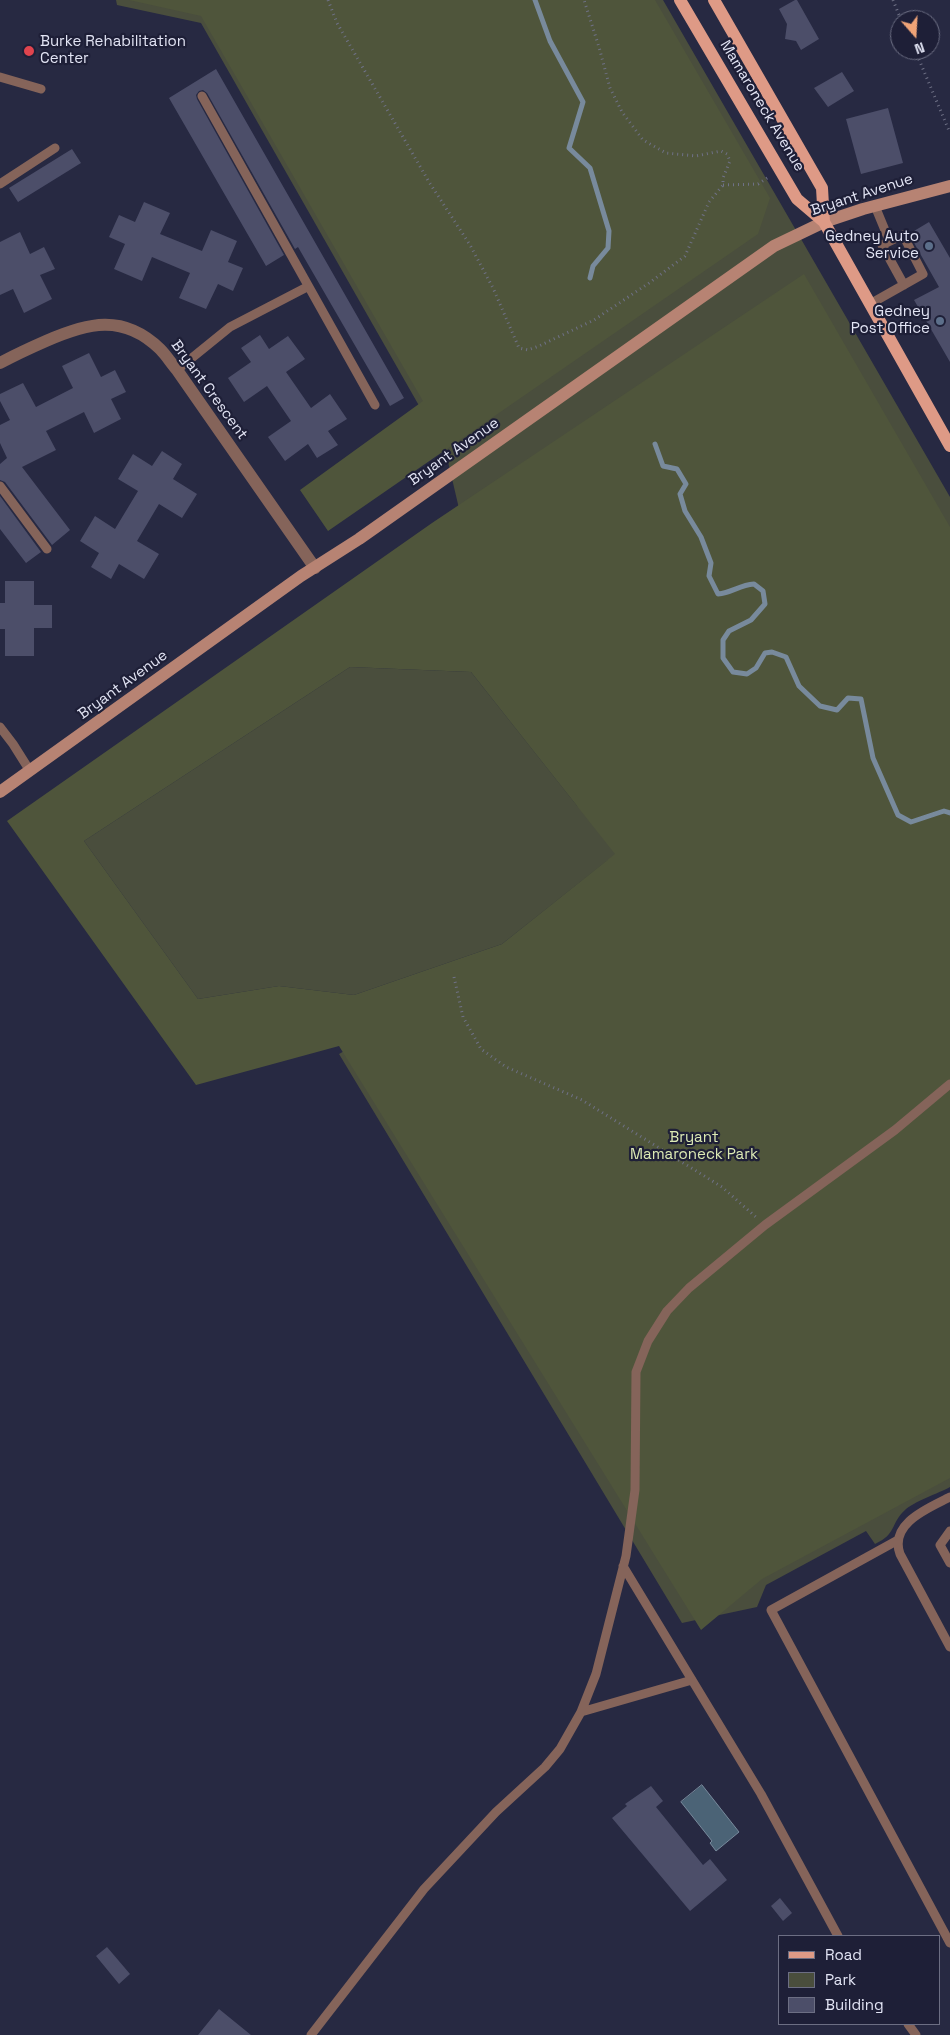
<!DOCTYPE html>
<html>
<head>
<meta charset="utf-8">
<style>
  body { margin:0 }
  #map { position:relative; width:950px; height:2035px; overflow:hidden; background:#272942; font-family:"Space Grotesk",sans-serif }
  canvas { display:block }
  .legend { position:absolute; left:778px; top:1935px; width:162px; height:90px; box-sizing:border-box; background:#1e1f37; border:1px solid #6c6e83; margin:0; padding:6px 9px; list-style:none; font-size:15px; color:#e2e4f4 }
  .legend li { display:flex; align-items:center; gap:10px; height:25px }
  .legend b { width:25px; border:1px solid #6c6e83 }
  .north { position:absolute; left:890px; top:10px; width:50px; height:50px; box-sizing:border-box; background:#1e1f37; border:1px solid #6c6e83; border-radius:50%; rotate:161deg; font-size:14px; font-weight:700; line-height:20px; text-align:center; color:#e2e4f4 }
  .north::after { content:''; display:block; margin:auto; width:18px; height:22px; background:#efa377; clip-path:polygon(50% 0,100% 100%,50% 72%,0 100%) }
</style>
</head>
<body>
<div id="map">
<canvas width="950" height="2035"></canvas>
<ul class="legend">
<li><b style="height:6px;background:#de9a86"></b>Road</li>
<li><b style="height:14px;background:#4a4e3d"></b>Park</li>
<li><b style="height:14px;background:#4c4e69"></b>Building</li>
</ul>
<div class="north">N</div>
</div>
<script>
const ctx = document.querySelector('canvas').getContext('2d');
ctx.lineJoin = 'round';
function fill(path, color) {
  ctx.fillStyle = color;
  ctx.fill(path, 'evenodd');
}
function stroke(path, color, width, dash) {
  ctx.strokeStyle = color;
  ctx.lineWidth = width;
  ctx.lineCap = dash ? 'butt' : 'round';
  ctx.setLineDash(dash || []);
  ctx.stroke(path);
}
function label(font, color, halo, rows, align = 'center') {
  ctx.font = font + ' "Space Grotesk",sans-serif';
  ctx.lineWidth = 4.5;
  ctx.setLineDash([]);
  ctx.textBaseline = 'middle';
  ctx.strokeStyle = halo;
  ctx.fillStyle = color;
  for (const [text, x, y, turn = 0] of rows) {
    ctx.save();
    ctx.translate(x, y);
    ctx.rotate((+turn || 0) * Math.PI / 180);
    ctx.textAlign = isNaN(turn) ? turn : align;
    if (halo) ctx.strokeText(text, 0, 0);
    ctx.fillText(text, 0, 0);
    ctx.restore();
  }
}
const green = new Path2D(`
  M116,0H663L950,497V1487C939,1493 913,1502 905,1510C890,1524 897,1534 875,1544L866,1531L766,1585L757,1607L682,1623L339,1054L626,891L608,860L502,944L354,995L279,986L198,999L84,841L350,667L471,672L578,807L494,658L446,453L201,23L117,5Z`);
const forest = new Path2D(`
  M129,0H655L770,198L758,234L328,531L300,490L423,401L201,16Z
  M804,274L950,527V1478L762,1579L701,1630L339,1046L196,1085L7,821L432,523ZM350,667L471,672L615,854L502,944L354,995L279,986L198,999L84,841Z`);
const water = new Path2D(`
  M702,1785L739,1832L716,1851L710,1843L712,1841L681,1802Z`);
const stream = new Path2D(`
  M535,0L550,41L583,102L569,148L590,168L609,231L608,248L593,266L590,278
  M655,444L663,466L677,469L686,484L680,494L685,511L701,537L711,563L709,576L718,594C732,593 739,585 754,584L763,591L765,604L751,620L729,631L723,640V658L733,672L747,674L756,668L765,653L772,652L786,657L799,686L820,706L837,710L848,698L861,699L873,758L898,815L911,822L944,811L950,813`);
const building = new Path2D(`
  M795,0H797L819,39L801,50L796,41L785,39L787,24L779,9Z
  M216,69L404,398L390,406L298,247L295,249L207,93L203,90L199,91L196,95L197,99L284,255L266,266L169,98Z
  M842,72L854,91L828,107L814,88Z
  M888,108L903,163L861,174L846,119Z
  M72,149L81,163L18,202L9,188Z
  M144,202L170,213L160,234L202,251L211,230L237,241L228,262L243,268L233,291L218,284L206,309L179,298L190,273L152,257L142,281L114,269L125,244L109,237L119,215L135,222Z
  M929,222L950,258V362L914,300L939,287L909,234Z
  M20,232L30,254L44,247L55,269L40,275L52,299L24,313L13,289L0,295V242Z
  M260,335L269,349L288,336L305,359L286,372L311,408L330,394L347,419L328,431L338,445L317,458L308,444L285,461L268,437L291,421L267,386L244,402L228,378L251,362L241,348Z
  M89,353L101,377L115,370L126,392L111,399L121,419L94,433L84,412L46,431L56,450L22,467L70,530L52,545L5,482L0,480V464L7,458L0,443V425L10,420L0,401V394L23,383L36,407L73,388L62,366Z
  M162,451L182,464L173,479L197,494L182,518L159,504L137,541L159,554L144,579L119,564L111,579L91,567L99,553L80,541L95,516L115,529L138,491L118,479L133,454L152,466Z
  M0,496L41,552L26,563L0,529Z
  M5,581H34V605H52V628H34V656H5V629H0V603H5Z
  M651,1786L663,1801L656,1807L703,1865L710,1859L727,1880L690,1911L612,1818L627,1806L625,1804Z
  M780,1898L792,1913L783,1921L771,1906Z
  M107,1947L130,1974L119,1984L96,1956Z
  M219,2009L251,2035H198Z`);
const path = new Path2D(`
  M328,0L337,23L429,182L470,245L493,288L519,348L528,350L539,346L594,320L649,283L685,256L709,202L723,185V178L730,161L727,154L721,151L696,156L666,153L643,140L622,112L610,88L599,47L584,0
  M893,0L901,20
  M915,50L950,133
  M723,185L758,184L770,176
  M454,977L463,1017L481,1049L506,1067L582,1100L722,1187L757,1218`);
const lane = new Path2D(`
  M0,77L41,89
  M202,96L375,405
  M0,184L55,148
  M875,206L889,240
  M870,304L923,274L903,235L882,245L904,285
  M177,370L230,327L307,287
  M0,486L47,549
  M0,727L13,744L30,771
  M950,1497C929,1508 889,1523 900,1554L950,1647
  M950,1531L940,1545L950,1563
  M898,1540L771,1610L950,1943
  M623,1566L761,1794L838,1936
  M581,1712L692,1680
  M908,2024L916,2035
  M311,2035L424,1889L496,1812L545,1767L560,1749L581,1712L596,1674L626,1556L635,1490L636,1372L648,1341L667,1311L689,1288L765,1225L895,1130L950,1084`);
const street = new Path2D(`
  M0,363C15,355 30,348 46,341C87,323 123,313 160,349C166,355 171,363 177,370L315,568`);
const secondary = new Path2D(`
  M0,792L301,576L359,539L774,246L824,222L863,209L950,186`);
const primary = new Path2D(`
  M680,0L797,199L824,222L950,446
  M714,0L822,188L824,222`);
const markers = [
  [29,51,6,"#e0444e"],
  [929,246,5,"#5c6f8a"],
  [940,321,5,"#5c6f8a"]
];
const poiNames = [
  ["Burke Rehabilitation",40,42,"left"],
  ["Center",40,59,"left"],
  ["Gedney Auto",919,237],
  ["Service",919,254],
  ["Gedney",930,312],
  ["Post Office",930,329]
];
const streetNames = [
  ["Mamaroneck Avenue",762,106,59],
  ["Bryant Avenue",862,195,-18],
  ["Bryant Crescent",209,390,54],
  ["Bryant Avenue",454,452,-35],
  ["Bryant Avenue",123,685,-36]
];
const parkNames = [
  ["Bryant",694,1138],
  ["Mamaroneck Park",694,1155]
];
fill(green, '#4a4e3d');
fill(forest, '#4f553b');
fill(water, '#4b6376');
stroke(water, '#788a9c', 1);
stroke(stream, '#788a9c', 5);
fill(building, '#4c4e69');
stroke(path, '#6f7186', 3, [1, 4]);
stroke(lane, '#85645a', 9);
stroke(street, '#85645a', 12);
stroke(secondary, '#b78373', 12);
stroke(primary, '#de9a86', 12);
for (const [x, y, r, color] of markers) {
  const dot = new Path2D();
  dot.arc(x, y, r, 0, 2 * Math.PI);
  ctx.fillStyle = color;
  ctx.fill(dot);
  stroke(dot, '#1e1f37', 2);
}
label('15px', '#e2e4f4', '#1e1f37', poiNames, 'right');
label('15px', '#e2e4f4', '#1e1f37', streetNames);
label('15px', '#dceab4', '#1e1f37', parkNames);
</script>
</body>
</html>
